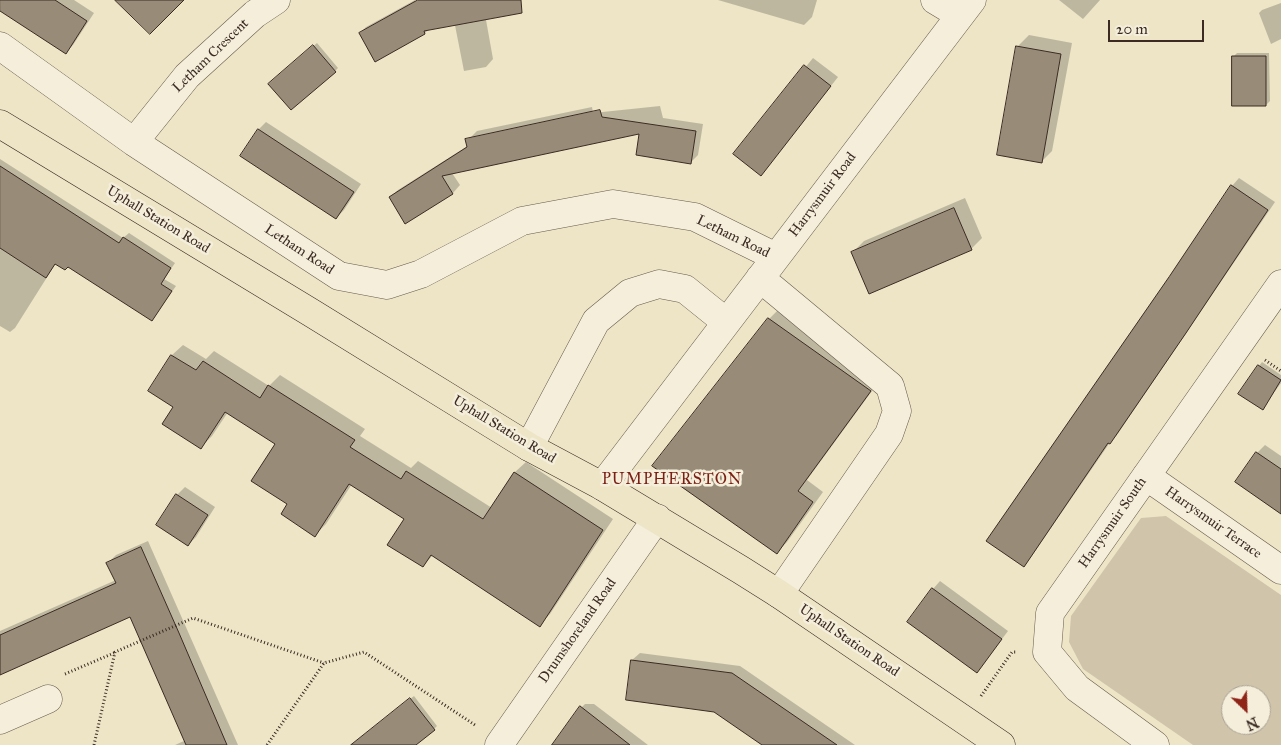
<!DOCTYPE html>
<html>
<head>
<meta charset="utf-8">
<style>
  body { margin:0 }
  #map { position:relative; width:1281px; height:745px; overflow:hidden; background:#eee5c7; font-family:"IM FELL Great Primer",serif }
  canvas { display:block }
  .north { position:absolute; left:1221px; top:685px; width:50px; height:50px; box-sizing:border-box; background:#f4eedb; border:1px solid #aaa091; border-radius:50%; rotate:156deg; font-size:14px; font-weight:700; line-height:20px; text-align:center; color:#3b2b23 }
  .north::after { content:''; display:block; margin:auto; width:18px; height:22px; background:#8f2418; clip-path:polygon(50% 0,100% 100%,50% 72%,0 100%) }
  .scale { position:absolute; left:1108px; top:20px; width:96px; height:22px; box-sizing:border-box; border:2px solid #3b2b23; border-top:0; padding-left:6px; font-size:15px; line-height:18px; white-space:nowrap; color:#3b2b23; -webkit-text-stroke:4px #f4eedb; paint-order:stroke }
</style>
</head>
<body>
<div id="map">
<canvas width="1281" height="745"></canvas>
<div class="north">N</div>
<div class="scale">20 m</div>
</div>
<script>
const ctx = document.querySelector('canvas').getContext('2d');
ctx.lineJoin = 'round';
function fill(path, color) {
  ctx.fillStyle = color;
  ctx.fill(path, 'evenodd');
}
function stroke(path, color, width, dash) {
  ctx.strokeStyle = color;
  ctx.lineWidth = width;
  ctx.lineCap = dash ? 'butt' : 'round';
  ctx.setLineDash(dash || []);
  ctx.stroke(path);
}
function label(font, color, halo, rows, align = 'center') {
  ctx.font = font + ' "IM FELL Great Primer",serif';
  ctx.lineWidth = 5;
  ctx.setLineDash([]);
  ctx.textBaseline = 'middle';
  ctx.strokeStyle = halo;
  ctx.fillStyle = color;
  for (const [text, x, y, turn = 0] of rows) {
    ctx.save();
    ctx.translate(x, y);
    ctx.rotate((+turn || 0) * Math.PI / 180);
    ctx.textAlign = isNaN(turn) ? turn : align;
    if (halo) ctx.strokeText(text, 0, 0);
    ctx.fillText(text, 0, 0);
    ctx.restore();
  }
}
const green = new Path2D(`
  M1166,516L1281,595V745H1193L1083,669L1069,642L1071,616L1141,518ZM1231,695H1261V725H1231Z`);
const shadow = new Path2D(`
  M0,0H74L94,13L73,45L65,53L0,10Z
  M415,0L431,27L425,33H360L366,27Z
  M450,0H501L483,3L493,59L486,67L464,71Z
  M718,0H817L812,17L804,25Z
  M1059,0H1100L1083,19Z
  M1281,3V39L1271,44L1259,13L1262,10Z
  M1029,35L1072,43L1052,151L1041,162L1017,47Z
  M317,43L338,68L335,71L273,80Z
  M1237,53H1269L1270,101L1266,105L1233,57Z
  M813,58L838,77L768,166L735,154Z
  M660,106L663,118L703,124L698,155L691,162L641,132L452,173L460,185L453,193L406,222L390,197L398,190L469,145V139L477,131L592,107L593,113Z
  M266,122L361,184L344,210L336,218L242,156L259,129Z
  M0,159L123,238L129,233L175,263L164,279L176,286L152,320L68,266L56,263L15,328L10,332L0,326Z
  M1239,178L1275,202L1117,435L1111,441L1031,557L1024,565L1170,278L1232,186Z
  M965,198L982,238L971,249L853,252L864,241Z
  M779,309L880,380L807,480L823,492L787,542L777,552L653,466L769,319Z
  M183,345L206,359L214,351L269,386L280,375L365,429L360,436L411,468L418,461L492,508L515,472L526,462L613,519L550,614L539,625L433,555L423,566L405,519L352,484L326,524L315,535L289,504L277,444L228,412L212,436L201,447L174,406L150,390L172,355Z
  M1262,362L1281,375V383L1262,409L1259,366Z
  M1265,445L1281,456V512L1257,453Z
  M185,487L215,507L196,537L188,545L177,495Z
  M148,541L238,745H175L186,740L131,616L0,673V631L116,580L108,563L116,555Z
  M940,581L1008,631L984,663L977,671L933,589Z
  M640,653L740,666L855,745H765L715,711L632,660Z
  M414,696L437,726L434,729L414,745H351Z
  M585,704H594L648,745H554L577,712Z`);
const building = new Path2D(`
  M0,0H55L87,21L66,54L0,11Z
  M115,0H184L150,34Z
  M418,0H521L522,13L424,31L425,34L375,62L359,33Z
  M313,45L336,72L291,110L268,84Z
  M1016,46L1061,54L1042,163L997,155Z
  M1232,56H1266V106H1232Z
  M804,65L831,86L761,176L733,154Z
  M600,110L602,117L696,131L691,164L636,155L639,134L442,176L453,194L405,224L389,197L467,147L465,139Z
  M258,129L354,192L336,219L240,156Z
  M0,166L119,243L123,237L171,268L161,284L172,291L152,321L68,267L65,270L55,264L46,278L0,248Z
  M1231,185L1268,210L1186,333L1110,444L1108,443L1024,567L986,541L1169,277Z
  M954,208L972,250L869,294L851,252Z
  M768,318L871,391L798,491L813,502L777,554L652,466Z
  M171,355L196,370L203,361L260,398L268,385L355,440L350,447L401,479L406,471L483,519L514,472L603,530L540,627L431,555L423,567L387,545L404,519L349,484L315,537L281,514L287,504L251,481L275,444L225,412L201,449L162,424L173,407L148,391Z
  M1258,365L1281,380L1263,410L1238,394Z
  M1256,452L1281,469V514L1235,482Z
  M176,494L208,515L188,546L156,525Z
  M141,547L179,633L227,745H186L130,617L0,675V635L116,583L106,563Z
  M932,588L1002,639L977,673L907,622Z
  M631,660L732,673L837,745H762L714,712L626,700Z
  M410,698L435,730L416,745H351Z
  M580,706L630,745H552Z`);
const path = new Path2D(`
  M1265,360L1281,371
  M65,674L114,653
  M981,696L1012,652H1017
  M94,745L115,652L193,618L324,663
  M267,745L324,663L364,652L475,725`);
const minor = new Path2D(`
  M935,0L960,15
  M0,46L134,142L339,276L387,285L421,274L522,221L613,204L695,217L776,257
  M134,142L187,76L255,14L276,0
  M760,278L890,386L897,411L889,434L779,594
  M529,447L596,321L630,293L659,284L685,289L726,322
  M1146,476L1281,570
  M602,486L972,0
  M0,720L48,699
  M499,745L657,518
  M1155,745L1077,688L1047,652L1050,613L1281,284`);
const major = new Path2D(`
  M0,124L310,312L529,447L602,486L741,570L779,594L1001,745`);
const streetNames = [
  ["Letham Crescent",211,56,-44],
  ["Harrysmuir Road",823,195,-53],
  ["Uphall Station Road",158,220,31],
  ["Letham Road",733,237,26],
  ["Letham Road",299,250,33],
  ["Uphall Station Road",504,430,31],
  ["Harrysmuir South",1113,523,-55],
  ["Harrysmuir Terrace",1213,523,35],
  ["Drumshoreland Road",578,631,-55],
  ["Uphall Station Road",849,641,34]
];
const quarterNames = [
  ["PUMPHERSTON",672,480]
];
fill(green, '#d0c5ab');
fill(shadow, '#0003');
fill(building, '#988c78');
stroke(building, '#3b2b23', 1);
stroke(minor, '#685a4c', 29);
stroke(major, '#3b2b23', 29);
stroke(path, '#3b2b23', 3, [1, 2.5]);
stroke(minor, '#f4eedb', 28);
stroke(major, '#eee5c7', 28);
label('14px', '#3b2b23', '#f4eedb', streetNames);
ctx.letterSpacing = '1px';
label('16px', '#7a1f14', '#f4eedb', quarterNames);
ctx.letterSpacing = '0px';
</script>
</body>
</html>
